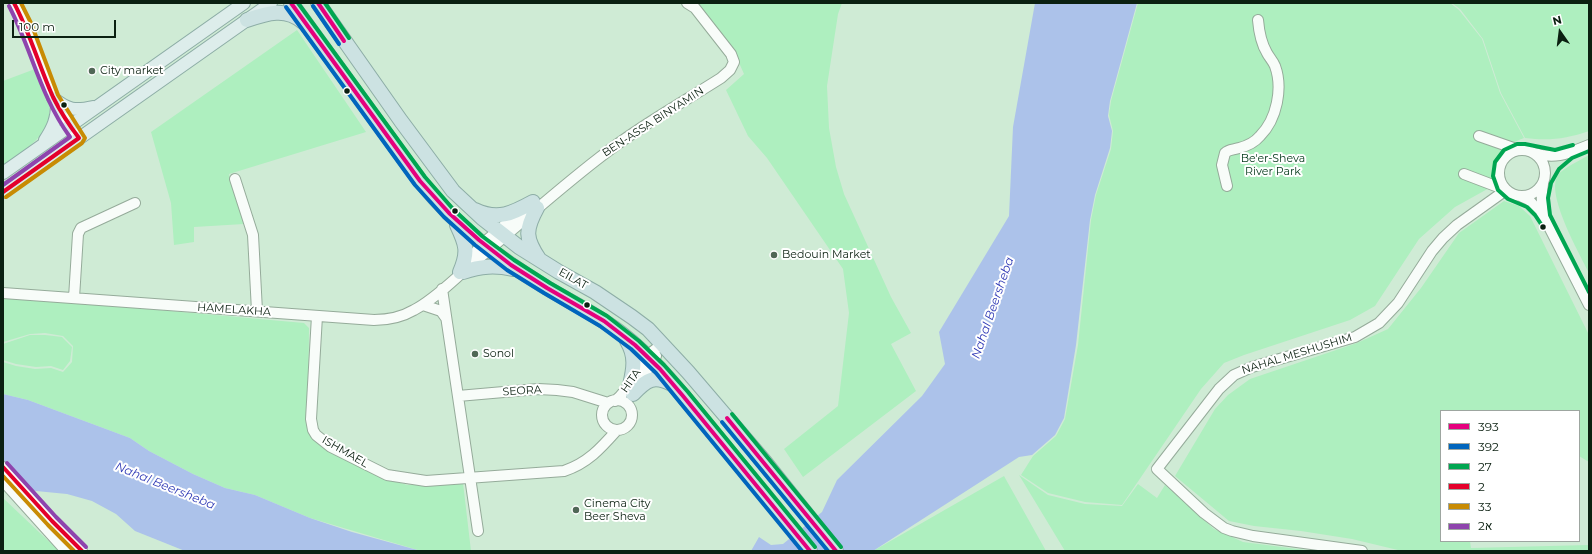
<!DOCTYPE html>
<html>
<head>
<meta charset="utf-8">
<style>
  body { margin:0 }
  #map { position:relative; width:1592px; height:554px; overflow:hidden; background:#cfebd5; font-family:Montserrat,Heebo,sans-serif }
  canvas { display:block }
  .frame { position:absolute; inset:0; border:4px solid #0b2011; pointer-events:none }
  .legend { position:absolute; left:1440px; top:410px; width:140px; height:132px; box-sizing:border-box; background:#fff; border:1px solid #9da6a0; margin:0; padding:5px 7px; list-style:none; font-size:12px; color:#0b2011 }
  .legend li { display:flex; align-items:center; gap:8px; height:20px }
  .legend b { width:20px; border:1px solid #9da6a0 }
  .north { position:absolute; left:1540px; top:12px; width:40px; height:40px; -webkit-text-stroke:3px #fff; paint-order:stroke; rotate:346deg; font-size:11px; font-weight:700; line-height:16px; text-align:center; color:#0b2011 }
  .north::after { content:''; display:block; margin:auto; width:14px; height:18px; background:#0b2011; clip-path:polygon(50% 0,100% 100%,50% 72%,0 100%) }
  .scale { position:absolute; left:12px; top:20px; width:104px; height:18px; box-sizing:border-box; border:2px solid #0b2011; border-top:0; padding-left:5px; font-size:12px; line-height:14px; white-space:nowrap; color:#0b2011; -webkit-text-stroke:3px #fff; paint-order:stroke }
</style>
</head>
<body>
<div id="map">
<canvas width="1592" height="554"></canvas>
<div class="frame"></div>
<ul class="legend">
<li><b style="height:5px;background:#e5007d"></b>393</li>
<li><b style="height:5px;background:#0065bd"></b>392</li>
<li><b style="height:5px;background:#00a651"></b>27</li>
<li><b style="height:5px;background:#e4002b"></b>2</li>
<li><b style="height:5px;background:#c88b03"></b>33</li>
<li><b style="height:5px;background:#8e44ad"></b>2א</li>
</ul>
<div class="north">N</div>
<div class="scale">100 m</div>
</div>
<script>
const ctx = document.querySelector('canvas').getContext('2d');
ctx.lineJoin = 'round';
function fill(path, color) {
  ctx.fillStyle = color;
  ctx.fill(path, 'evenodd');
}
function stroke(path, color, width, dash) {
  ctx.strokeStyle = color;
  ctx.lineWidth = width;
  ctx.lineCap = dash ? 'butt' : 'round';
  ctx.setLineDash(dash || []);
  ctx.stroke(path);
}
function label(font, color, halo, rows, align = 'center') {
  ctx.font = font + ' Montserrat,sans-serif';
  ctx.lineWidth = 4;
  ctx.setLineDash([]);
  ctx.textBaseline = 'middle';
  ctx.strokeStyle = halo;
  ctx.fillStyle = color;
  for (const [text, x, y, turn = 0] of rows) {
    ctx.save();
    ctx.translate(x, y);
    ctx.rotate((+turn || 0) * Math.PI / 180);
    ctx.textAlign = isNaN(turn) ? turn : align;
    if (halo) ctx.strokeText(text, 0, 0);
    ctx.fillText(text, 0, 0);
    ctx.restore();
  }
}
const green = new Path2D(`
  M696,3H842L838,14L827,86L829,128L836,167L844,194L891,297L911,333L891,344L916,391L803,477L784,449L838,406L849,313L843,269L767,158L748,136L726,90L744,74L736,56L701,6Z
  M1138,3H1450L1459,10L1482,39L1500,93L1524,138C1519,140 1513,142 1509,145C1496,154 1493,173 1491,187L1455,207L1419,239L1375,306L1350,320L1244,355L1224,363L1201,389L1122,505L1085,502L1048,493L1021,475L1033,456L1056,436L1065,419L1078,345L1091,220L1096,195L1111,149L1113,131L1109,115L1111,101Z
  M1452,3H1589V131C1566,139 1549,141 1525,138L1501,93L1483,39L1460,9Z
  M297,30L366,132L229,174L244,224L194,227V242L174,245L171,203L151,132Z
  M35,69C39,78 46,89 48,100C56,133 26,149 3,166V81Z
  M1589,155V273C1580,254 1545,194 1558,175C1563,168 1581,160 1589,155Z
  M1504,201L1519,206L1530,216L1589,335V462L1579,456V411H1441V541H1470L1471,548L1589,545V551H1402L1352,539L1301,531L1254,526L1229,521L1175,476L1215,409L1228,395L1250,379L1357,343L1388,329L1421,288L1459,233Z
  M3,296L304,323L309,328L308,431L388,479L407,485L463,483L471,551H421L310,518L255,495L225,488L193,474L149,451L130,438L28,400L3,394V362L16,366L35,369L51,368L63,372L72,362L73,346L63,336L45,333L30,334L3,342Z
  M30,335H45L62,337L72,347L70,361L63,370L51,366L36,367L16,364L3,360V344Z
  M1019,475L1048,495L1085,504L1122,506L1138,484L1157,498L1165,485L1214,529L1243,542L1313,551H1065Z
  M1004,476L1046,551H873Z
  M3,498L59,551H3Z`);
const water = new Path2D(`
  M1035,3H1137L1110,101L1108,116L1112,131L1110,148L1095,195L1090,220L1076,345L1064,418L1055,435L1032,455L1019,457L873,551H751L759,537L771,545L783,544L822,512L837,480L922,396L945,364L939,332L1009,216L1013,127Z
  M3,394L28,400L130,438L149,451L193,474L225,488L255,495L310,518L352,532L421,551H185L135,531L116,514L92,501L67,494L36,491L3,481Z`);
const minor = new Path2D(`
  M14,3C31,32 39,66 53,97C60,112 69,125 79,138
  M1479,136L1519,150
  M1499 173a23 23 0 1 1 46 0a23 23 0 1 1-46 0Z
  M1534,153C1556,160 1569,153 1589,145
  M1464,174L1506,190
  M235,179L253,235L257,311
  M1543,184C1541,196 1541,205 1544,217L1589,305
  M1227,186L1222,165L1225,153C1229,149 1233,150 1239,148C1247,146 1255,142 1260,136C1277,119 1283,88 1275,66C1273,61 1269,57 1267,53C1261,43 1259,32 1258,20
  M1520,196L1529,200L1543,216
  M466,264L482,244L519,213
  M442,289L478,531
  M3,293L374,320C388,320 402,317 414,310C435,299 453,280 471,265C514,229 555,192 599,158C637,128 680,104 721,78L730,70L734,62L731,54L695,8L687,3
  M74,298L78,234L81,228L135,203
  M423,305L441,311L446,318
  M317,316L311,419L313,430L316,435L331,447L387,475L426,481L564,471C588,463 601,448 617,430
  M637,387L656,356
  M458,396L538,389L557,390L573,392L608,403
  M602 415a15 15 0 1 1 30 0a15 15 0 1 1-30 0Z
  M615,401C631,388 635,370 648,356C652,351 658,348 662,344
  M3,467L52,521L82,551
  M3,481L66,551
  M1362,551L1253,536L1232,531L1224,528L1204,513L1157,469L1219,389L1234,375L1252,367L1355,337L1379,323L1398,303L1432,251L1443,238L1457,225L1506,190`);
const major = new Path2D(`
  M53,98C68,110 75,111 93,107
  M45,140C53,128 57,119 57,104
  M3,173L244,3
  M3,192L271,3`);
const highway = new Path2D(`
  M291,3L420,181C458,228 496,257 547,288C572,303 598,315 622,334C658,362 687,401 716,436C747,474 780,512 810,551
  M318,3L401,121L453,191L482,218L519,247L559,272L595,292L632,317L648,329L688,372L765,462L836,551
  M247,20C267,13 286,7 303,22
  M537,208C525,230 525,238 539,259
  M475,210C498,221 513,213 533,202
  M457,225C466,244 469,252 460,272
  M463,272C481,266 495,265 513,269
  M627,341C636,356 634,368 630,385
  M633,394C647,379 654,375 672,384`);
const bus1 = new Path2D(`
  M291,3L420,181L449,213L479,240L511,265L547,288L604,321L635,345L660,369L683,396L810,551
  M318,3L344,41
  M727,418L836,551`);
const bus2 = new Path2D(`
  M313,6L339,44
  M286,7L415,185L444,217L475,245L507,270L544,293L600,326L631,349L656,373L678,400L802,551
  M722,422L828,551`);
const bus3 = new Path2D(`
  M298,3L425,177L453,209L482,236L514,260L550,283L607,316L639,341L664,365L688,392L815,547
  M325,3L349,38
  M1589,151L1572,158L1559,169L1551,183L1548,198L1550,215L1589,292
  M1543,227L1535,215L1527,207L1508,199L1498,190L1493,176L1495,162L1504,150L1517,144H1525L1555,150L1573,145
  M732,414L841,547`);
const bus4 = new Path2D(`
  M3,192L79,138C69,125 60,111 53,97C39,66 30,33 14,3
  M3,467L52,521L82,551`);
const bus5 = new Path2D(`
  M6,197L82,143L85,138L58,95L31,23L21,3
  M3,476L48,525L74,551`);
const bus6 = new Path2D(`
  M3,185L70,137C40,96 32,50 9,6
  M7,463L56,517L86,547`);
const markers = [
  [92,71,4,"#506756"],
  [347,91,3.5,"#0b2011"],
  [64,105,3.5,"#0b2011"],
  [455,211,3.5,"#0b2011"],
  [1543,227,3.5,"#0b2011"],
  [774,255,4,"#506756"],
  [587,305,3.5,"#0b2011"],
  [475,354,4,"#506756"],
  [576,510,4,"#506756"]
];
const poiNames = [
  ["City market",100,71],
  ["Bedouin Market",782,255],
  ["Sonol",483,354],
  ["Cinema City",584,504],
  ["Beer Sheva",584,517]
];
const streetNames = [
  ["BEN-ASSA BINYAMIN",653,122,-33],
  ["EILAT",573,279,29],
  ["HAMELAKHA",234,310,4],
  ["NAHAL MESHUSHIM",1297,354,-17],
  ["HITA",631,381,-55],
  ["SEORA",522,391,-4],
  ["ISHMAEL",345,452,30]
];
const parkNames = [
  ["Be'er-Sheva",1273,159],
  ["River Park",1273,172]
];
const waterNames = [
  ["Nahal Beersheba",993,308,-71],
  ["Nahal Beersheba",165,486,22]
];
fill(green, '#aeefbf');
fill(water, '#acc2ea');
stroke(minor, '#95ab9a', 12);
stroke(major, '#8dada6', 14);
stroke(highway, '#8dada6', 16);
stroke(minor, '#f8fcf9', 10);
stroke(major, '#ddedeb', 12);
stroke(highway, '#cce2e2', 14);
stroke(bus1, '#e5007d', 4);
stroke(bus2, '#0065bd', 4);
stroke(bus3, '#00a651', 4);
stroke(bus4, '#e4002b', 4);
stroke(bus5, '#c88b03', 4);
stroke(bus6, '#8e44ad', 4);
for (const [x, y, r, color] of markers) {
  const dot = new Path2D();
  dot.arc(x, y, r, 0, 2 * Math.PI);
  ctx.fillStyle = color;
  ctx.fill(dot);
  stroke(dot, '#fff', 1.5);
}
label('11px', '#0b2011', '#fff', poiNames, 'left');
label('11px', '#0b2011', '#fff', streetNames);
label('11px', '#023818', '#fff', parkNames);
label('italic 12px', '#2e38b5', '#fff', waterNames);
</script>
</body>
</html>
